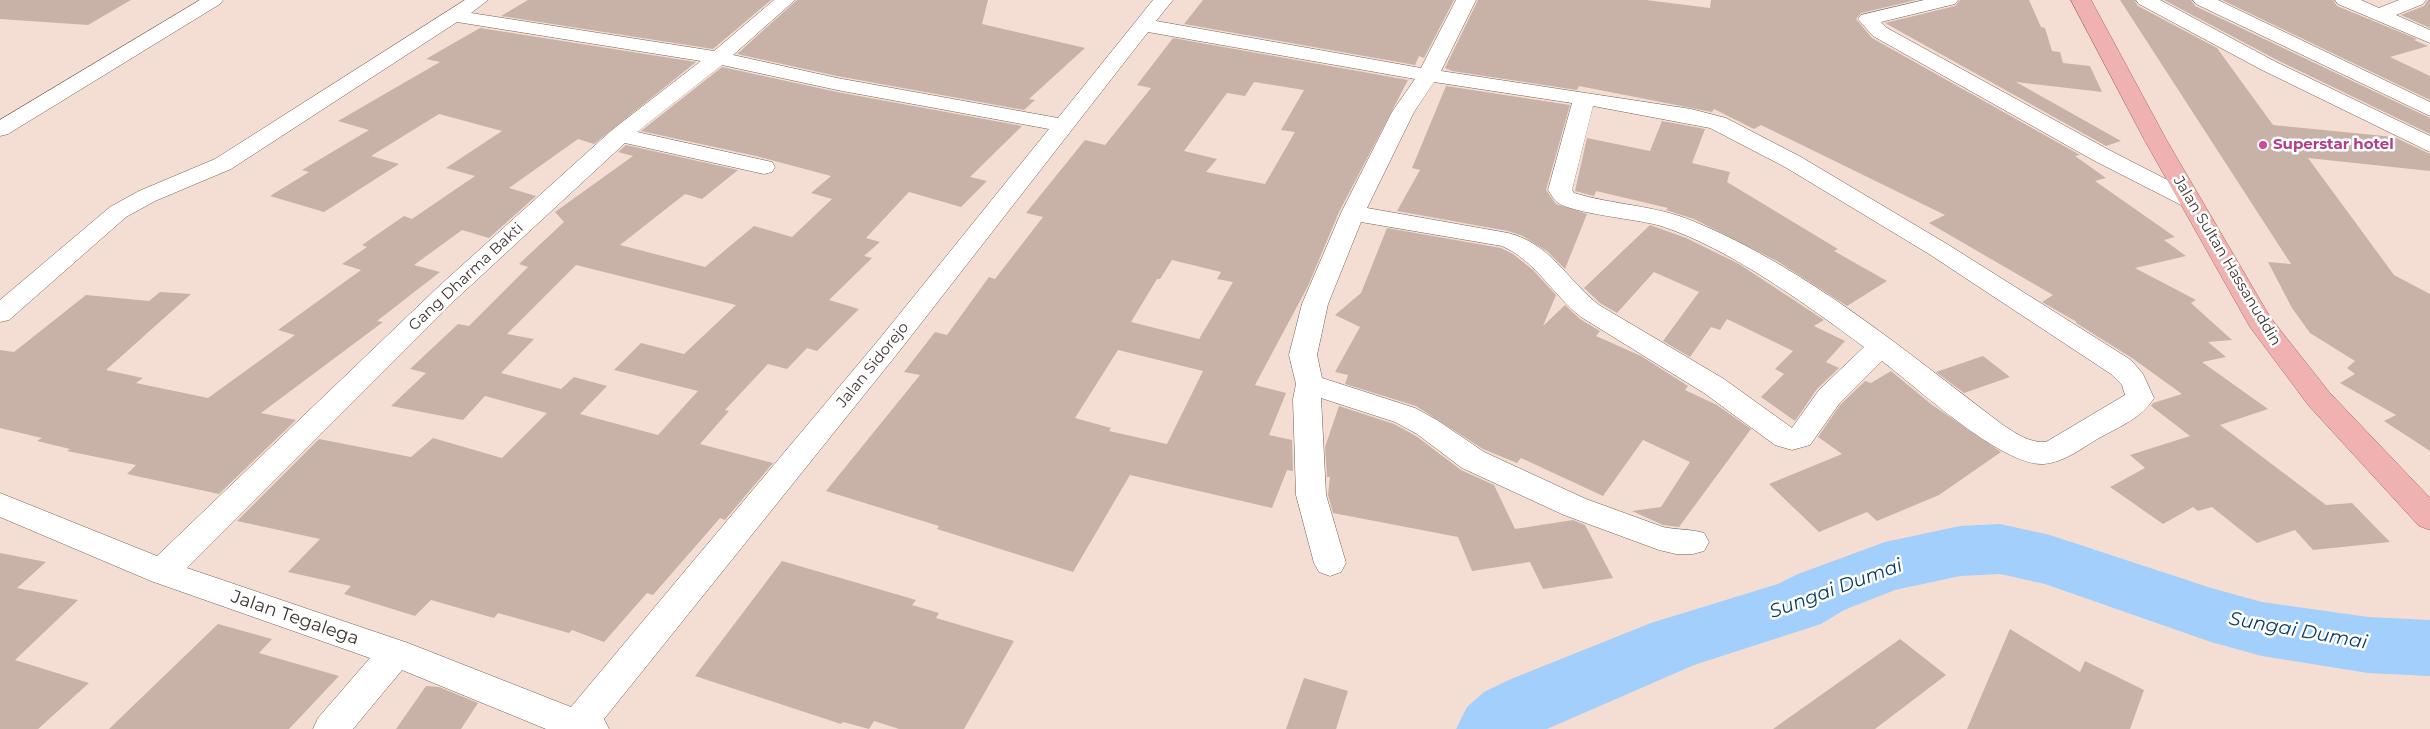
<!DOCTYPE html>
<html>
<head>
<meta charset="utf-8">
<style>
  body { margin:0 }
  canvas { display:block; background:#f4ddd2 }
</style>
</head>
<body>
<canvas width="2430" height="729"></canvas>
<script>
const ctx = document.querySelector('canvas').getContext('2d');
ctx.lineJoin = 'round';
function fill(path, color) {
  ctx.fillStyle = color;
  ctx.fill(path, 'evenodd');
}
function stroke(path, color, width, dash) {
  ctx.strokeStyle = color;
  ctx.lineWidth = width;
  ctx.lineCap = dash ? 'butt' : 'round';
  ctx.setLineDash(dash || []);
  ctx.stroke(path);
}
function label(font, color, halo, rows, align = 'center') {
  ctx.font = font + ' Montserrat,sans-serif';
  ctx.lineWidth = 5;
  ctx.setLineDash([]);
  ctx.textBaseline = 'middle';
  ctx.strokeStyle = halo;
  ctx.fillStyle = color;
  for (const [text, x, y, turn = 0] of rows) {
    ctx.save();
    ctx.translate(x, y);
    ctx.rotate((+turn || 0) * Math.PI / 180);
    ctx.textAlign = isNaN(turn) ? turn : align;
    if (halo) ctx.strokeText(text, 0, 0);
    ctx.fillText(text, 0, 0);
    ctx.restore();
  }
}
const river = new Path2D(`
  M2000,524L2050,535L2211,588L2262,602L2368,617L2430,620V676L2368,673L2262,656L2211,642L2045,584L2000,574L1960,576L1895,590L1844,610L1821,624L1694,665L1547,729H1456L1467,707L1484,692L1511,679L1651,623L1778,584L1798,574L1885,542L1960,526Z`);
const building = new Path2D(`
  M0,0H131L88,25L0,19Z
  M528,0H771L713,49L501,16Z
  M797,0H988L982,24L1085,48L1029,99L1035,100L1024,110L837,76L737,54Z
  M1203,0H1454L1424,58L1419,56L1415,65L1184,24Z
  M1478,0H1646L1710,8L1711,0H1916L1861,13L1856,19L1872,38L2080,155L2075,156L2106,178L2095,181L2175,237L2164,240L2186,256L2135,268L2196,300L2191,303L2232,340L2208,342L2226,357L2202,362L2268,409L2220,425L2326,505L2352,503L2390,542L2313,550L2295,530L2257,543L2212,507L2198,511L2193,507L2163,524L2110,487L2145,468L2130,455L2190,436L2151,406L2153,403L2182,394L2132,358L2076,323L2077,322L2042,302L2053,295L1929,223L1945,215L1761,125L1754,129L1714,109L1712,112L1579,86L1577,90L1452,71L1445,68Z
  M1960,0H2029L2041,27L2045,28L2052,51L2060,52L2063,63L2090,66L2102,92L2016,82L2121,141L2106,146L1885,23L1955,6Z
  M2120,0H2134L2138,6L2217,48L2273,125L2394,137L2430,154V171L2308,158L2394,275L2430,294V451L2384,421L2396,415L2340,383L2355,374L2347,368L2355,361L2310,333L2292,308L2268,262L2291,264Z
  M2164,0H2191L2195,6L2430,118V134L2277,60Z
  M2222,0H2333L2337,6L2417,39L2414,40L2428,46L2390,57L2430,76V100Z
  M2428,0H2430V28L2401,15L2424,6Z
  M480,28L696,62L594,144L578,139L509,188L536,196L489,238L462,230L414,265L440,272L377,321L383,322L261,413L296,420L219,494L127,474L136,465L67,451L70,449L37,441L42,438L0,428V350L14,352L86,295L149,301L160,292L191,294L106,370L143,378L136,383L208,398L295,335L278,330L361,270L342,264L367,247L362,245L404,216L412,219L475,176L446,168L502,131L439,114L371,156L399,164L324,212L270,196L309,172L302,170L369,130L338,121L440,62L426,59Z
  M1173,38L1408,80L1339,212L1308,286L1255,385L1286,393L1269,435L1292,440L1293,471L1287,470L1272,508L1130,475L1073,572L937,529L939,526L826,491L920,375L904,372L935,332L947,335L989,277L995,279L1043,217L1026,213L1085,140L1105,145L1151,88L1137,85ZM1254,82L1304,90L1281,130L1295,132L1265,184L1206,172L1217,159L1184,151L1227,93L1245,96ZM1172,260L1221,272L1217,279L1233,282L1199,339L1131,322L1157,279H1160ZM1118,350L1203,371L1167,444L1109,431L1111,428L1075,418Z
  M722,67L837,92L1022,126L970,177L987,181L961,207L909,192L866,238L880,242L864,256L872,258L829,300L859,309L817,351L807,348L787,369L768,364L725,410L729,411L700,444L773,463L725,520L720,518L653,595L647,593L604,642L572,630L569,633L498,613L494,618L431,600L415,616L344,594L351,586L288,572L320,539L237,521L319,439L411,457L433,438L502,458L547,413L485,396L463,420L391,406L426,373L410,369L458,324L469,326L528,267L519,264L564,222L555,212L633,156L618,152L626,145L738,170L702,199L685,194L620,245L705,267L754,226L792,237L832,199L811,193L831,176L756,156L641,131ZM576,265L736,305L684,354L641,343L614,370L698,391L658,435L580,414L607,386L574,377L561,389L501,373L534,339L507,334Z
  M1446,86L1570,105L1546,190L1556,204L1587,214L1565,269L1548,252L1523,236L1508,231L1397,211L1420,170L1412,168Z
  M1662,121L1705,129L1692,163L1730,172L1727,182L1838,249L1834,251L1887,281L1847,306L1777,261L1694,219L1666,210L1668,208L1596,191L1594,196L1575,191L1587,138L1650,151Z
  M1650,225L1686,238L1739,264L1824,320L1814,326L1845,341L1826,362L1839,368L1817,389L1795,421L1761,397L1784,374L1775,369L1793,351L1727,319L1720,330L1711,327L1690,357L1663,341L1699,292L1654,272L1617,313L1600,303L1584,288Z
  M1387,228L1501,248L1513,254L1533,270L1556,295L1543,326L1565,305L1580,319L1600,331L1596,336L1641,356L1688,386L1685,390L1717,405L1751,429L1679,527L1663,525L1632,511L1661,507L1690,462L1643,440L1603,496L1521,458L1517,463L1483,449L1416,406L1345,384L1348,375L1335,372L1360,327L1335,315L1361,293Z
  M1983,356L2010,377L1964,393L1936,372Z
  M1891,371L1931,404L2001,452L1939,495L1877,521L1867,512L1819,532L1769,484L1842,454L1818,437L1840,405L1865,381L1871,383Z
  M1339,406L1394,424L1416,436L1461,470L1494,485L1515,529L1573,520L1585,525L1613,578L1543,589L1530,562L1472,571L1458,537L1333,513L1328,495L1330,477H1327L1325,447Z
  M0,553L46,562L17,588L78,600L15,660L89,683L38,729H0Z
  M782,561L916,600L912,605L939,613L936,618L1014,641L964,729H899L874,721L869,729L843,722L841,724L695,676Z
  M218,624L272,639L259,653L339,676L289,729H109Z
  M2010,629L2080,672L2085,661L2144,690L2130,729H1967Z
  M1900,639L1946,675L1875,729H1773Z
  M1304,678L1348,691L1336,729H1286Z
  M426,686L439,687L478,703L461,729H396Z`);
const minor = new Path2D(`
  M200,0H223L220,4L8,134L0,136V120Z
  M465,0H488L471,13L714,51L774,0H795L733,55L837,78L1058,118L1153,0H1173L1156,21L1421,68L1456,0H1476L1441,71L1691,109L1726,118L1801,157L1947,244L2131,360L2143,374L2154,398C2142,418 2119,427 2099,438C2082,448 2065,462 2044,464C2003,467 1916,387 1882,361L1839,404L1810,445L1792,450L1775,445L1704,393L1581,317C1552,294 1536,261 1502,246L1361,222L1328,304L1317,355L1322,378L1415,408L1437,420L1484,452L1586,499L1663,527C1677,530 1691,529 1704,533L1709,542L1704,551L1693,554H1676L1659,550L1564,515L1462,468L1417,434L1395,422L1321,398L1326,495L1346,563L1341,572L1330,576L1319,572L1314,563L1296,495L1293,399L1296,384L1289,355L1302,304L1341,213L1392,112L1415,79L1148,32L901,349L604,719L609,729H546L402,670L353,729H313L318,718L370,658L151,581L0,517V493L157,556L437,288L612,130L701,61L457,22L231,169L155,201L126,217L9,320L0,322V300L110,207L139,191L215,159ZM722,65L837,90L1049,129L881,337L571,707L408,643L187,568L455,300L625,143L764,174L772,172L775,167L772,162L637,132ZM1434,82L1572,103L1548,190C1551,194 1554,200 1557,202C1572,214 1639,219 1661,226C1729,248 1807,305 1864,347L1819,390L1792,428L1724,379L1599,305C1567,280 1550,243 1508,233L1367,208L1414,112ZM1593,106L1710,128L1785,167L1929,254L2111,374L2122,385L2125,395L2046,442C2029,443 2017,434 2003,425C1905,351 1807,268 1693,221C1655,205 1613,205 1574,193L1572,190Z
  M1924,0H1958L1955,4L1881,22L1887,28L2109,150L2197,195L2201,200L2197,205L2189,207L2181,205L2093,160L1873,36L1858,19L1861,15Z
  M2136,0H2160L2276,62L2430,136V152L2262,70L2139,4Z
  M2193,0H2218L2430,102V116L2196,4Z
  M2335,0H2361L2379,8L2399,0H2426L2423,4L2396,15L2430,30V43L2338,4Z`);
const major = new Path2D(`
  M2071,0H2091L2167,141L2270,317L2329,392L2430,498V530L2419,526L2309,406L2250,327L2145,141Z`);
const markers = [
  [2263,145,5,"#d1479c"]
];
const hotelNames = [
  ["Superstar hotel",2273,145]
];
const streetNames = [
  ["Jalan Sultan Hassanuddin",2227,261,59],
  ["Gang Dharma Bakti",466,277,-43],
  ["Jalan Sidorejo",873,365,-51]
];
const nearStreetnames = [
  ["Jalan Tegalega",295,618,19]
];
const nearWaternames = [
  ["Sungai Dumai",1836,589,-20],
  ["Sungai Dumai",2298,631,10]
];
fill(river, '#a2cffb');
fill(building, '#c8b2a7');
stroke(minor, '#746057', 1);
stroke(major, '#ab6662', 1);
fill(minor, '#fff');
fill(major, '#efb2b0');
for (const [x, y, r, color] of markers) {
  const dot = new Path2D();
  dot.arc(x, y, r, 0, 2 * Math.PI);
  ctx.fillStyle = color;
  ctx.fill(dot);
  stroke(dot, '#fff', 2);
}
label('bold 15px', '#b23c85', '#fff', hotelNames, 'left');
label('15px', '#403733', '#fff', streetNames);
label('18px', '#403733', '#fff', nearStreetnames);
label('italic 19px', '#0a3d65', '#fff', nearWaternames);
</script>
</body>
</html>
